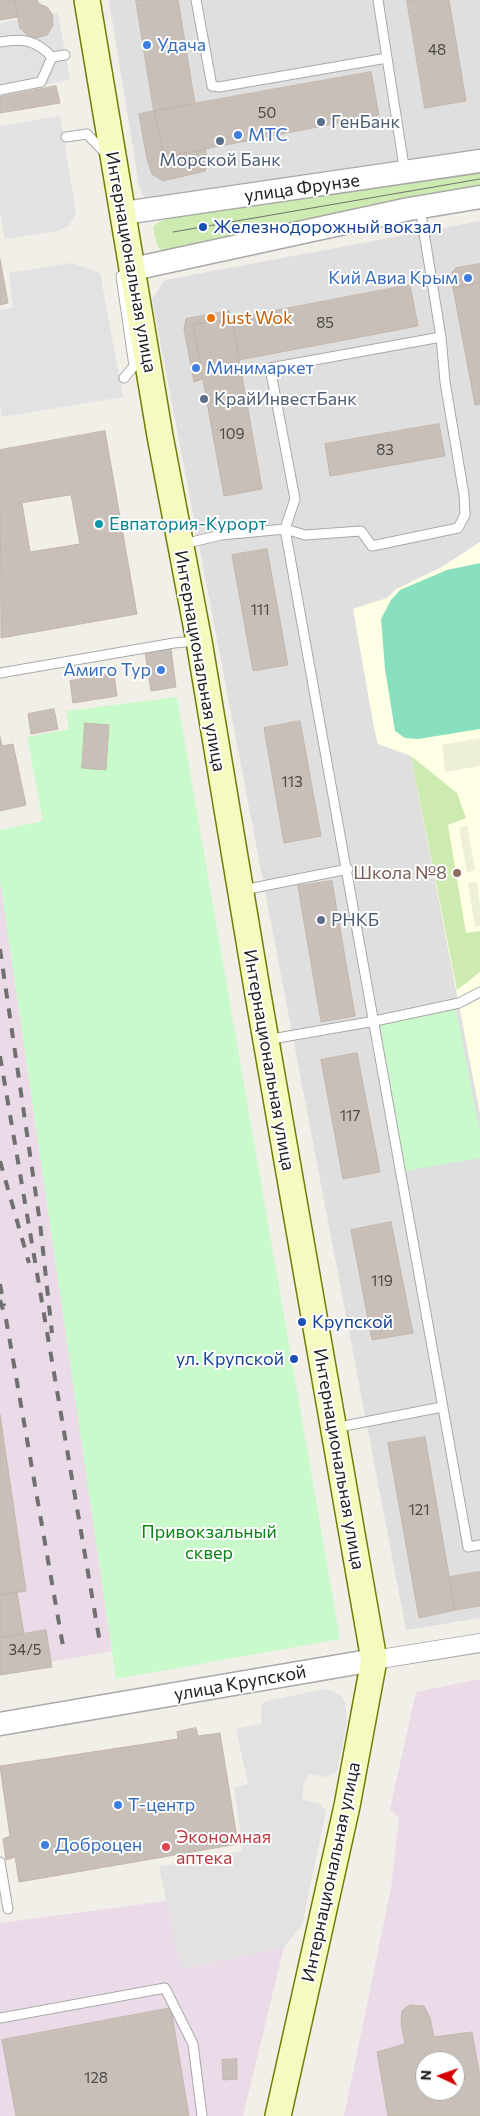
<!DOCTYPE html>
<html>
<head>
<meta charset="utf-8">
<style>
  body { margin:0 }
  #map { position:relative; width:480px; height:2116px; overflow:hidden; background:#f2efe9; font-family:Commissioner,sans-serif }
  canvas { display:block }
  .north { position:absolute; left:415px; top:2051px; width:50px; height:50px; box-sizing:border-box; background:#fff; border:1px solid #a7a7a7; border-radius:50%; rotate:273deg; font-size:14px; font-weight:700; line-height:20px; text-align:center; color:#222 }
  .north::after { content:''; display:block; margin:auto; width:18px; height:22px; background:#d40000; clip-path:polygon(50% 0,100% 100%,50% 72%,0 100%) }
</style>
</head>
<body>
<div id="map">
<canvas width="480" height="2116"></canvas>
<div class="north">N</div>
</div>
<script>
const ctx = document.querySelector('canvas').getContext('2d');
ctx.lineJoin = 'round';
function fill(path, color) {
  ctx.fillStyle = color;
  ctx.fill(path, 'evenodd');
}
function stroke(path, color, width, dash) {
  ctx.strokeStyle = color;
  ctx.lineWidth = width;
  ctx.lineCap = dash ? 'butt' : 'round';
  ctx.setLineDash(dash || []);
  ctx.stroke(path);
}
function label(font, color, halo, rows, align = 'center') {
  ctx.font = font + ' Commissioner,sans-serif';
  ctx.lineWidth = 4;
  ctx.setLineDash([]);
  ctx.textBaseline = 'middle';
  ctx.strokeStyle = halo;
  ctx.fillStyle = color;
  for (const [text, x, y, turn = 0] of rows) {
    ctx.save();
    ctx.translate(x, y);
    ctx.rotate((+turn || 0) * Math.PI / 180);
    ctx.textAlign = isNaN(turn) ? turn : align;
    if (halo) ctx.strokeText(text, 0, 0);
    ctx.fillText(text, 0, 0);
    ctx.restore();
  }
}
const residential = new Path2D(`
  M109,0H480V150L154,203L144,197L139,186Z
  M480,221V1618L406,1630L152,299L165,280Z`);
const industrial = new Path2D(`
  M0,879L112,1651L51,1662L46,1630L24,1634L17,1592L26,1590L0,1415Z
  M480,1679V2116H344L391,1888L399,1818L390,1809L416,1692ZM425,2061H455V2091H425Z
  M166,1901L182,1969L284,1947L243,2116H0V1923Z`);
const education = new Path2D(`
  M480,542V1114L411,756L378,744L374,728L353,609L387,598L396,589L442,567Z`);
const farmland = new Path2D(`
  M480,738V766L445,772L442,745Z
  M467,825L475,870L467,873L459,828Z
  M477,882L480,904V926L475,927L468,883Z`);
const grass = new Path2D(`
  M480,171V188L271,233L162,251L157,245L153,227L157,223L170,217Z
  M411,756L457,793L466,818L448,825L466,933L480,931V972L457,990Z`);
const park = new Path2D(`
  M177,697L340,1639L116,1679L0,879V830L43,821L27,737L69,729L66,711Z
  M456,1010L480,1133V1158L405,1171L380,1025Z`);
const pitch = new Path2D(`
  M480,563V729L418,739L405,738L395,731L385,669L381,619L391,600L400,590L447,570Z`);
const parking = new Path2D(`
  M58,13L70,80L0,92V23Z
  M60,116L76,212L73,220L67,227L57,231L5,239L0,213V126Z
  M72,263L100,273L123,397L2,417L0,406V310L13,307L9,273Z
  M325,1689L333,1691L341,1696L345,1703L347,1720L338,1768L335,1773L327,1777L308,1774L303,1786V1800L320,1804L326,1811L302,1925L284,1947L181,1969L159,1867L243,1851L234,1787L248,1784L236,1729L261,1724V1706L266,1701Z`);
const building = new Path2D(`
  M0,0H15L18,17L0,20Z
  M15,0H37L39,4L47,7L52,14L53,25L47,35L36,38L26,34L20,28Z
  M136,0H178L195,104L154,111Z
  M407,0H449L466,101L425,108Z
  M371,72L379,115L164,157L154,111Z
  M56,86L60,103L0,113V97Z
  M154,111L164,157L205,149L208,162L205,171L163,181L152,174L147,159L139,114Z
  M0,259L8,303L0,305Z
  M480,264V283L453,288L452,272L456,268Z
  M480,283V404L475,405L453,288Z
  M410,285L418,326L239,360L232,319Z
  M229,311L232,319L193,325L203,379L194,382L184,329L186,319Z
  M232,319L262,489L224,496L193,325Z
  M439,424L445,456L330,476L325,444Z
  M105,431L137,614L1,638L0,450ZM71,495L80,544L30,552L22,503Z
  M267,549L288,665L253,671L232,555Z
  M171,649L176,687L151,691L145,652Z
  M114,673L117,696L73,703L70,681Z
  M54,709L58,729L31,734L28,714Z
  M300,721L321,836L284,843L264,728Z
  M85,723L109,725L106,770L82,768Z
  M0,737L2,746L13,744L26,805L0,811Z
  M332,881L355,1016L321,1022L298,886Z
  M357,1053L380,1172L343,1179L321,1060Z
  M391,1222L413,1333L372,1340L351,1230Z
  M0,1415L26,1591L0,1595Z
  M425,1437L455,1610L419,1618L388,1443Z
  M480,1572V1606L455,1610L449,1577Z
  M17,1592L24,1634L0,1638V1595Z
  M46,1630L52,1667L0,1675V1638Z
  M196,1728L198,1736L220,1733L238,1844L19,1882L15,1857L6,1860L3,1839L10,1836L0,1766L178,1739L177,1732Z
  M410,2005L424,2006L430,2018L434,2037L472,2032L480,2077V2116H388L377,2052L405,2044L401,2023L402,2011ZM425,2061H455V2091H425Z
  M171,2008L189,2116H16L2,2040Z
  M237,2059V2079L223,2080L222,2060Z`);
const service = new Path2D(`
  M196,0L212,86L219,87L387,58
  M378,0L405,173
  M0,42C23,38 36,40 52,57
  M52,57L65,55
  M0,90L41,82L52,57
  M66,137L87,134L106,154
  M121,276L134,366L124,378
  M441,337L270,368L295,499L285,529C348,868 405,1208 468,1547L480,1545
  M183,544L221,535L285,529L305,535L361,531L372,546L458,528L465,515L464,495L445,382L441,337L420,208
  M0,673L174,643L196,641
  M243,890L348,869
  M266,1040L375,1021L459,1003L480,992
  M334,1428L442,1407
  M0,1862L8,1909
  M0,2018L165,1988L193,2044L202,2116`);
const minor = new Path2D(`
  M374,1660L480,1643`);
const tertiary = new Path2D(`
  M124,213L480,161
  M133,269L409,209L480,197
  M0,1724L374,1660`);
const secondary = new Path2D(`
  M87,0L160,436L199,641L257,989L374,1660L347,1806L278,2116`);
const tram = new Path2D(`
  M173,232L480,179`);
const rail = new Path2D(`
  M0,949L40,1223L52,1333
  M0,1056L100,1643
  M0,1161L29,1263
  M0,1284L4,1306
  M0,1300L6,1319L64,1652`);
const markers = [
  [147,45,5,"#3f7fe0"],
  [321,122,5,"#5c6f8a"],
  [238,135,5,"#3f7fe0"],
  [220,141,5,"#5c6f8a"],
  [203,227,5,"#1a4fb4"],
  [468,278,5,"#3f7fe0"],
  [211,318,5,"#e8710a"],
  [196,368,5,"#3f7fe0"],
  [204,399,5,"#5c6f8a"],
  [99,524,5,"#0f9aa8"],
  [161,670,5,"#3f7fe0"],
  [457,873,5,"#8d6e63"],
  [321,920,5,"#5c6f8a"],
  [302,1322,5,"#1a4fb4"],
  [294,1359,5,"#1a4fb4"],
  [118,1805,5,"#3f7fe0"],
  [45,1845,5,"#3f7fe0"],
  [166,1847,5,"#e0444e"]
];
const numberNames = [
  ["48",437,50],
  ["50",267,113],
  ["85",325,323],
  ["109",232,434],
  ["83",385,450],
  ["111",260,610],
  ["113",292,782],
  ["117",350,1116],
  ["119",382,1281],
  ["121",419,1510],
  ["34/5",25,1650],
  ["128",96,2078]
];
const shopNames = [
  ["Удача",157,45],
  ["МТС",248,135],
  ["Кий Авиа Крым",458,278,"right"],
  ["Минимаркет",206,368],
  ["Амиго Тур",151,670,"right"],
  ["Т-центр",128,1805],
  ["Доброцен",55,1845]
];
const serviceNames = [
  ["ГенБанк",331,122],
  ["Морской Банк",220,160,"center"],
  ["КрайИнвестБанк",214,399],
  ["РНКБ",331,920]
];
const streetNames = [
  ["улица Фрунзе",302,188,-8],
  ["Интернациональная улица",131,262,80],
  ["Интернациональная улица",200,661,80],
  ["Интернациональная улица",269,1060,80],
  ["Интернациональная улица",339,1459,80],
  ["улица Крупской",240,1683,-10],
  ["Интернациональная улица",331,1872,-78]
];
const transitNames = [
  ["Железнодорожный вокзал",213,227],
  ["Крупской",312,1322],
  ["ул. Крупской",284,1359,"right"]
];
const foodNames = [
  ["Just Wok",221,318]
];
const cultureNames = [
  ["Евпатория-Курорт",109,524]
];
const educationNames = [
  ["Школа №8",447,873]
];
const parkNames = [
  ["Привокзальный",209,1532],
  ["сквер",209,1553]
];
const healthNames = [
  ["Экономная",176,1837],
  ["аптека",176,1858]
];
fill(residential, '#e0dfdf');
fill(industrial, '#ebdbe8');
fill(education, '#ffffe5');
fill(farmland, '#eef0d5');
fill(grass, '#cdebb0');
fill(park, '#c8facc');
fill(pitch, '#88e0be');
fill(parking, '#e2e2e2');
fill(building, '#c7bfb8');
stroke(building, '#c4b6ab', 1);
stroke(service, '#a9a9a9', 11);
stroke(minor, '#a9a9a9', 20);
stroke(tertiary, '#a9a9a9', 25);
stroke(secondary, '#707d05', 28);
stroke(service, '#fff', 9);
stroke(minor, '#fff', 18);
stroke(tertiary, '#fff', 22);
stroke(secondary, '#f7fabf', 25);
stroke(tram, '#707070', 1);
stroke(rail, '#707070', 4, [10, 10]);
for (const [x, y, r, color] of markers) {
  const dot = new Path2D();
  dot.arc(x, y, r, 0, 2 * Math.PI);
  ctx.fillStyle = color;
  ctx.fill(dot);
  stroke(dot, '#fff', 2);
}
label('15px', '#4b4948', null, numberNames);
label('18px', '#366cbe', '#fff', shopNames, 'left');
label('18px', '#4e5e75', '#fff', serviceNames, 'left');
label('18px', '#222', '#fff', streetNames);
label('18px', '#164399', '#fff', transitNames, 'left');
label('18px', '#c56008', '#fff', foodNames, 'left');
label('18px', '#0d838f', '#fff', cultureNames, 'left');
label('18px', '#785e54', '#fff', educationNames, 'right');
label('18px', '#0c8416', '#fff', parkNames);
label('18px', '#be3a42', '#fff', healthNames, 'left');
</script>
</body>
</html>
